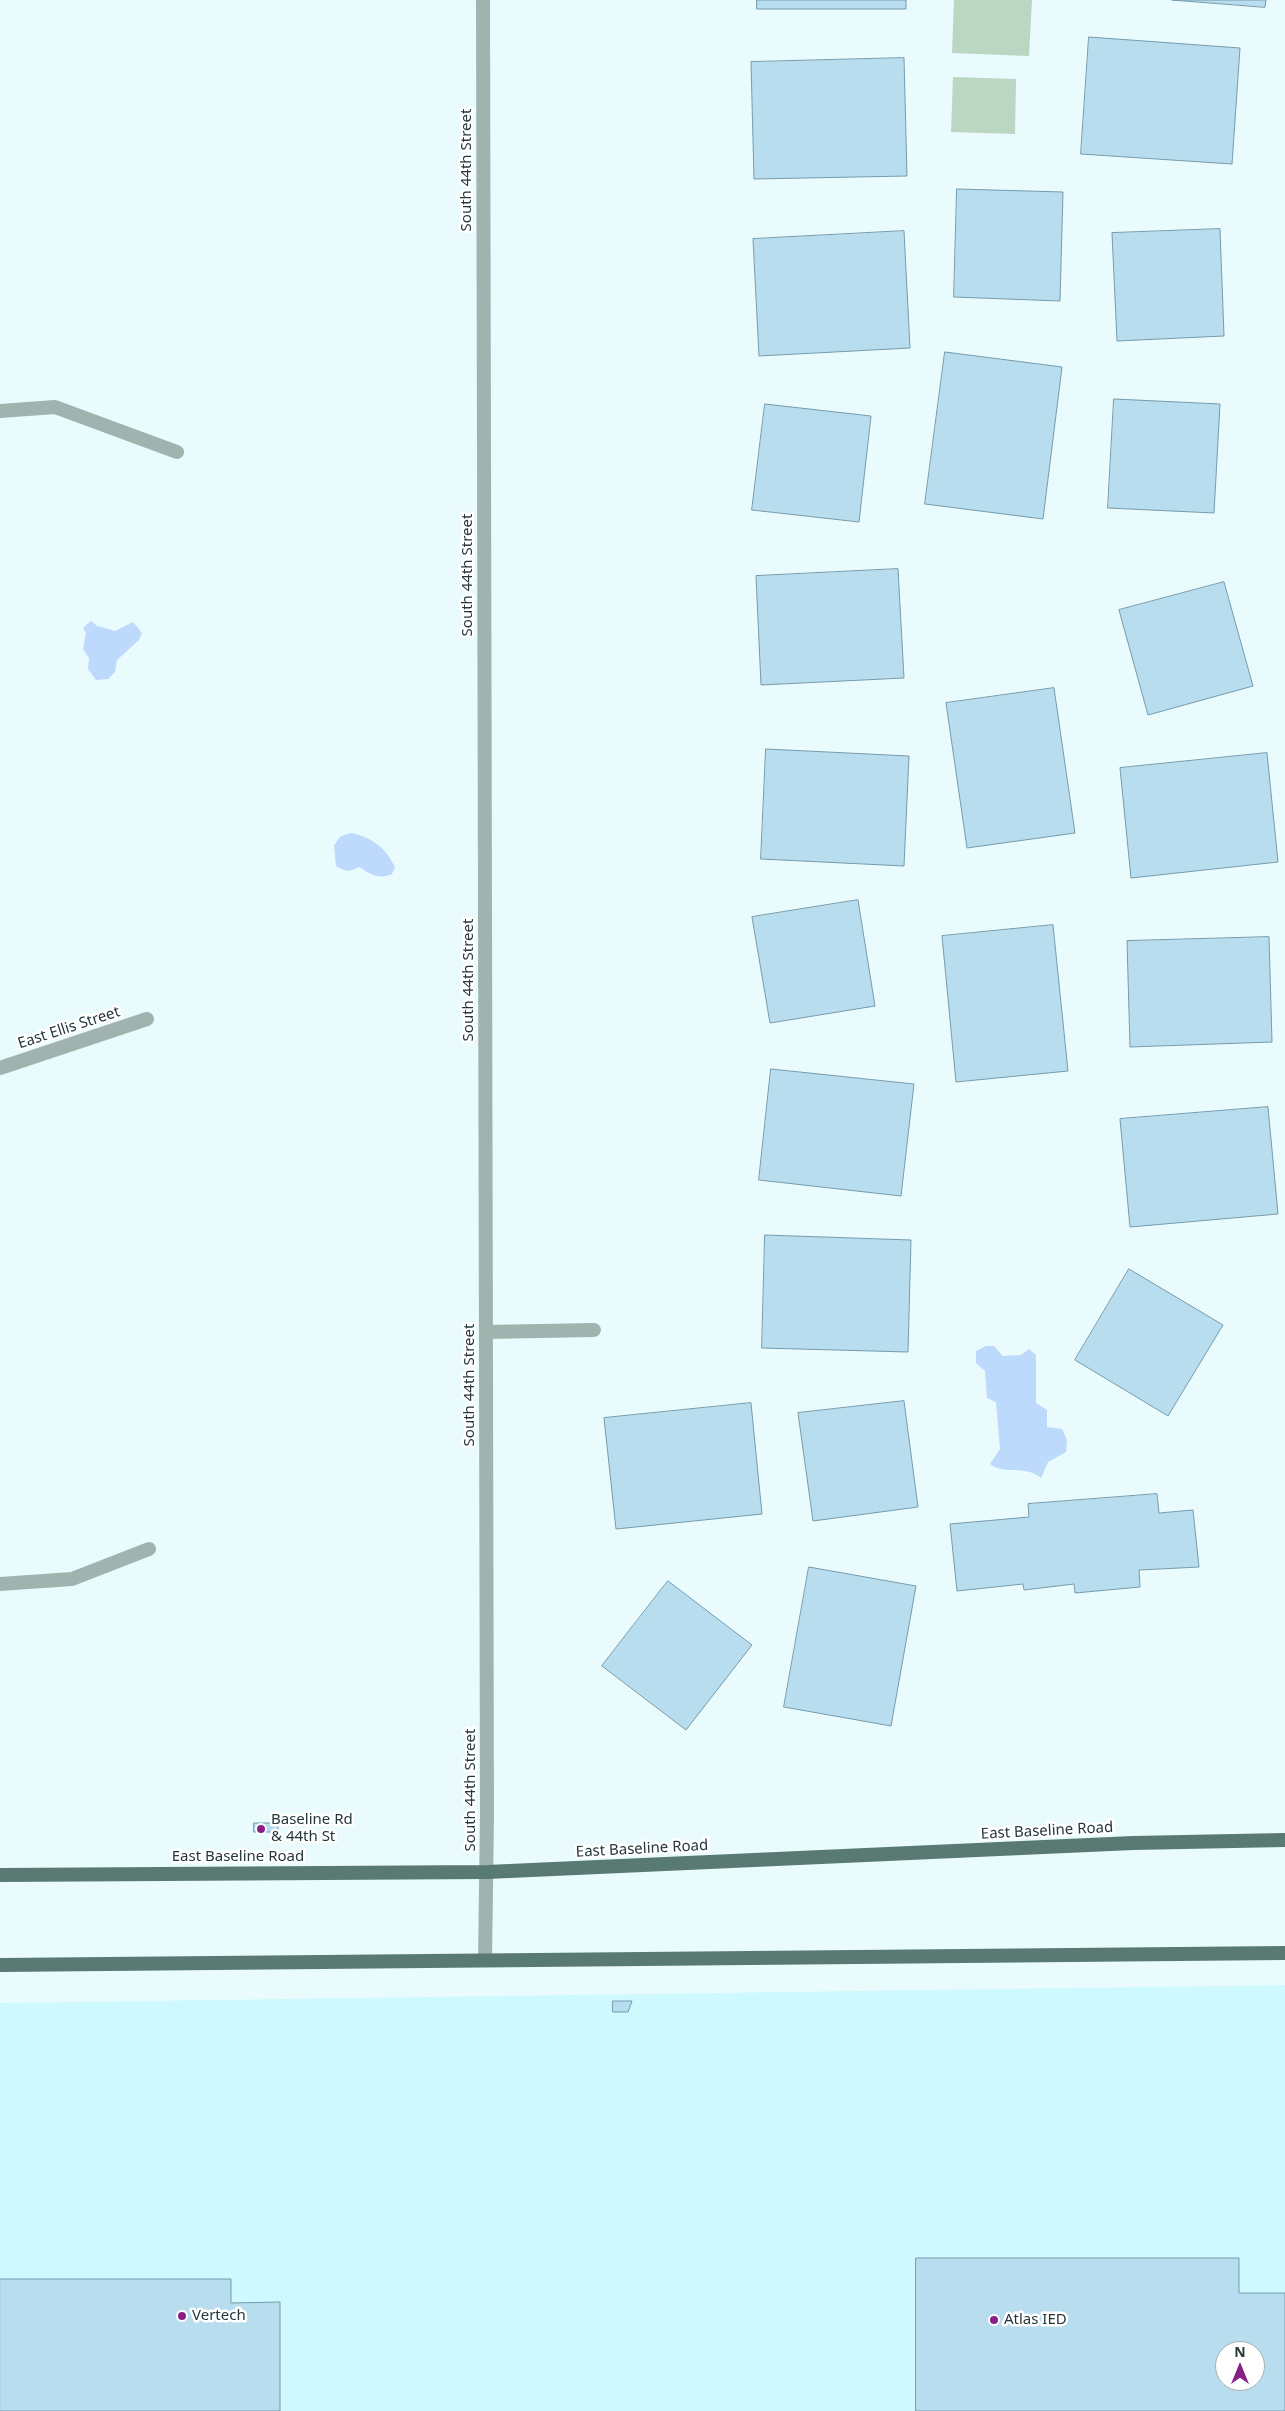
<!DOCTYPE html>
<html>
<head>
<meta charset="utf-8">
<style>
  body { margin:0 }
  #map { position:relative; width:1285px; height:2411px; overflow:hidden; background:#e9fbfd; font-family:"Noto Sans",sans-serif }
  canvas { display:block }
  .north { position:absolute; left:1215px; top:2341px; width:50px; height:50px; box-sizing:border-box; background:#fff; border:1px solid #a8afb0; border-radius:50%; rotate:0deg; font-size:14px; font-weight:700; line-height:20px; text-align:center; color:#253739 }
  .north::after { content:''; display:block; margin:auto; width:18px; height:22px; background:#891f85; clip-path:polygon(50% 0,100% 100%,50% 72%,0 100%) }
</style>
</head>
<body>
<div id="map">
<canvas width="1285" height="2411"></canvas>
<div class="north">N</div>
</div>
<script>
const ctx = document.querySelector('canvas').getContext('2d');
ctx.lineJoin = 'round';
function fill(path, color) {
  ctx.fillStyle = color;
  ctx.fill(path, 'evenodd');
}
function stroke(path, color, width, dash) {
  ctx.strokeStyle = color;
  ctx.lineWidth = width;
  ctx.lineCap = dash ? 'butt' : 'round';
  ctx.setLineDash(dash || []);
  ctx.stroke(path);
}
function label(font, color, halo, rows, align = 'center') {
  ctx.font = font + ' "Noto Sans",sans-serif';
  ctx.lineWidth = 5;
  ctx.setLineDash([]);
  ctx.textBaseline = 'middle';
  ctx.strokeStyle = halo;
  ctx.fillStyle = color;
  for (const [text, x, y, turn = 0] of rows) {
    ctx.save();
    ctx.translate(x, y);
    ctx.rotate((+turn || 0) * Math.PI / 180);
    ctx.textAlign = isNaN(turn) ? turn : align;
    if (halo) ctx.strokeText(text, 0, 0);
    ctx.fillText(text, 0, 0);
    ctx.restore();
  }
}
const built = new Path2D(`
  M1285,1985V2411H0V2003ZM1225,2351H1255V2381H1225Z`);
const green = new Path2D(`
  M954,0H1032L1029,56L952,53Z
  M953,77L1016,79L1015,134L951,132Z`);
const water = new Path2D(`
  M91,621L97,626L115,631L133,622L142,633L139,640L117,660L115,672L108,679L96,680L88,669L89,658L83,649L86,633L83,628Z
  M351,833C373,838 385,847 395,867L392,874C379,880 370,874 359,867C349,872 345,872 336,866L334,845L341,836Z
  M986,1346H994L1003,1356L1021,1355L1029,1349L1036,1355V1403L1047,1410V1427L1062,1429L1067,1440L1066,1452L1048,1462L1041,1478C1024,1464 1006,1476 990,1464L1000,1449L996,1402L987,1398L985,1371L976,1363V1351Z`);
const building = new Path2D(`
  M757,0H906V9H757Z
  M1172,0H1266L1265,7Z
  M1089,37L1240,48L1232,164L1081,154Z
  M904,58L907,176L754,179L751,62Z
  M957,189L1063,192L1060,301L954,297Z
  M1220,229L1224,336L1117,341L1112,233Z
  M904,231L910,348L759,356L753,239Z
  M945,352L1062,367L1043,519L925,504Z
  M1114,399L1220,404L1214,513L1108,508Z
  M765,404L871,416L859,522L752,510Z
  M898,569L904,678L761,685L756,576Z
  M1224,582L1253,686L1148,715L1119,610Z
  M1054,688L1075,833L967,848L946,703Z
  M766,749L909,756L904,866L761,859Z
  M1267,753L1278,862L1131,878L1120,768Z
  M858,900L875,1006L770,1023L752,917Z
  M1053,925L1068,1071L956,1082L942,936Z
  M1269,937L1272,1042L1130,1047L1127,941Z
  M771,1069L914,1084L901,1196L759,1180Z
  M1268,1107L1278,1214L1130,1227L1120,1119Z
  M765,1235L911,1240L908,1352L762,1348Z
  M1129,1269L1223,1325L1168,1416L1075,1360Z
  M904,1401L918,1507L813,1521L798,1413Z
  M751,1403L762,1514L616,1529L604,1418Z
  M1157,1494L1159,1513L1193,1510L1199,1567L1139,1570L1140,1587L1075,1593L1074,1584L1024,1590L1023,1584L957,1591L950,1524L1029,1517L1028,1504Z
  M809,1567L916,1586L891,1726L784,1707Z
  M668,1581L752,1645L686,1730L602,1666Z
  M254,1823H278V1832H254Z
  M613,2001H632L628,2012H613Z
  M916,2258H1239V2293H1285V2411H916ZM1225,2351H1255V2381H1225Z
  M0,2279H231V2303L280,2302V2411H0Z`);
const service = new Path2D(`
  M486,1332L594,1330`);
const minor = new Path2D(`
  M0,411L55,407L177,452
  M0,1068L147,1019
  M0,1584L72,1579L149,1549`);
const tertiary = new Path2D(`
  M483,0L487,1815L485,1960`);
const primary = new Path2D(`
  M0,1875L487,1872L1133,1843L1285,1840
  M0,1965L1285,1953`);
const markers = [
  [261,1829,5,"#891f85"],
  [182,2316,5,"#891f85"],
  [994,2320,5,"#891f85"]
];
const streetNames = [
  ["South 44th Street",467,170,-90],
  ["South 44th Street",468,575,-90],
  ["South 44th Street",469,980,-90],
  ["East Ellis Street",69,1028,-18],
  ["South 44th Street",470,1385,-90],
  ["South 44th Street",471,1790,-90],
  ["East Baseline Road",1047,1831,-3],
  ["East Baseline Road",642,1849,-3],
  ["East Baseline Road",238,1857]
];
const poiNames = [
  ["Baseline Rd",271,1820],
  ["& 44th St",271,1837],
  ["Vertech",192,2316],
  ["Atlas IED",1004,2320]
];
fill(built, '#cefaff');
fill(green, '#bbd6c2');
fill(water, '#bdd9fc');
fill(building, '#b7ddef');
stroke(building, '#779bac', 1);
stroke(service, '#a0b3ae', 14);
stroke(minor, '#a0b3ae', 14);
stroke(tertiary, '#a0b3ae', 14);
stroke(primary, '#587a72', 14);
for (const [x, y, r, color] of markers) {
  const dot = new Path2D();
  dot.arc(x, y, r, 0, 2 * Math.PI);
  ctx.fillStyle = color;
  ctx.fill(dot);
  stroke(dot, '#fff', 2);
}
label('15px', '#253739', '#fff', streetNames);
label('15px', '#253739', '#fff', poiNames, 'left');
</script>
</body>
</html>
